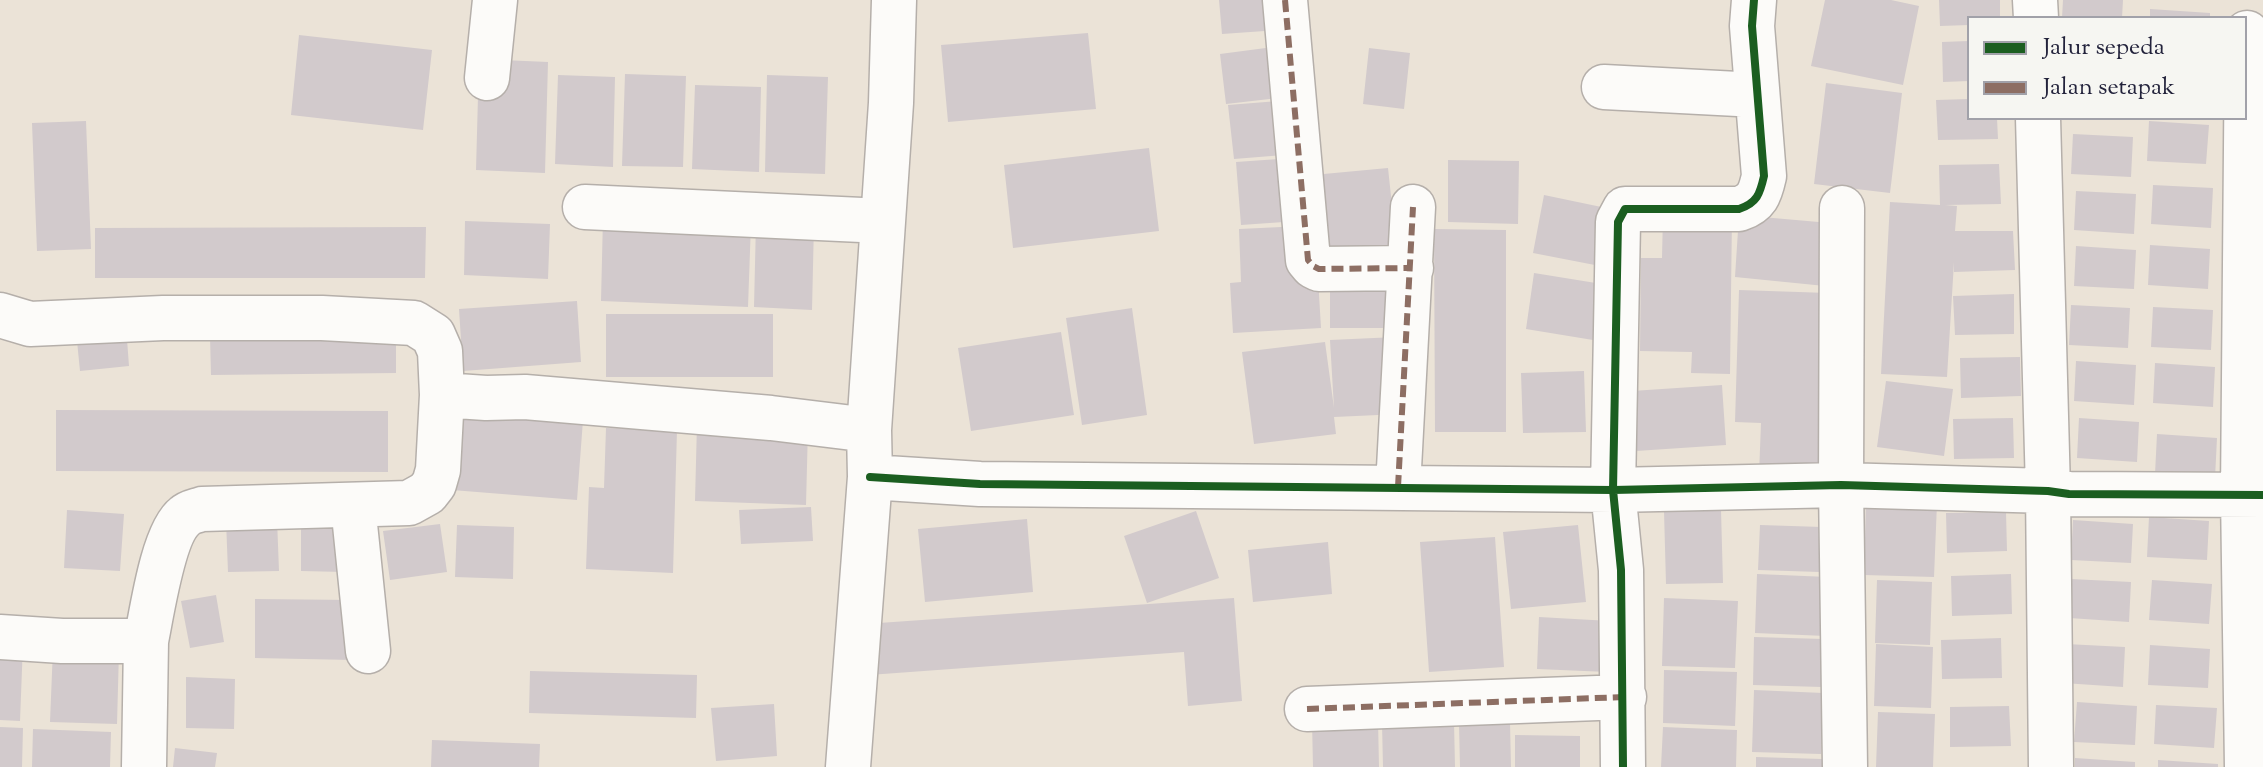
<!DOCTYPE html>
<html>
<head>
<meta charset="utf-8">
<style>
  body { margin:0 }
  #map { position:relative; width:2263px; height:767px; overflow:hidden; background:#ebe3d7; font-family:"Sorts Mill Goudy",serif }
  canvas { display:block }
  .legend { position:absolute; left:1967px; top:16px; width:280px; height:104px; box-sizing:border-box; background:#f6f6f2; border:2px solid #a1a1a9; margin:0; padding:10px 14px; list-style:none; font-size:24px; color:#22223b }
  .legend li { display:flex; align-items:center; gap:16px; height:40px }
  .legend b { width:40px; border:2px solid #a1a1a9 }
</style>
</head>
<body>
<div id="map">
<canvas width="2263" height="767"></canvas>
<ul class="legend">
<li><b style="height:10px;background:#1b5e20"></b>Jalur sepeda</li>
<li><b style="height:10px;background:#8d6e63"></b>Jalan setapak</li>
</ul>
</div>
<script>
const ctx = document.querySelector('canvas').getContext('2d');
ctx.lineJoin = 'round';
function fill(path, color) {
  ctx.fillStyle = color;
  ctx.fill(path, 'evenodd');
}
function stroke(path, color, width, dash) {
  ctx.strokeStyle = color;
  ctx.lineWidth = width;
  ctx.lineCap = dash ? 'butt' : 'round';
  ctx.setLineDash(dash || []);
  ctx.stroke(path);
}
const building = new Path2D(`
  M1219,0H1277L1279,30L1222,34Z
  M1825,0H1891L1919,6L1903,85L1811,66Z
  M1939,0H2000V18H1969V25L1940,26Z
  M2063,0H2123L2122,18H2062Z
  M2150,9L2210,13V18H2150Z
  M1088,33L1096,109L948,122L941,45Z
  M299,35L432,50L423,130L291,115Z
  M1969,41V81L1943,82L1942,42Z
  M1281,46L1287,97L1226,104L1220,54Z
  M1369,48L1410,53L1404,109L1363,104Z
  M479,59L548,62L545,173L476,170Z
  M625,74L686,76L683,167L622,166Z
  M558,75L615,77L613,167L555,164Z
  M767,75L828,77L825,174L765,172Z
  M1826,83L1902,93L1890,193L1814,184Z
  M695,85L761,87L759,172L692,169Z
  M1969,99V118H1997L1998,139L1938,140L1936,100Z
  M1291,100L1296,154L1234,159L1228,105Z
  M86,121L91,249L37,251L32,123Z
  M2149,121L2209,125L2206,164L2147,161Z
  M2073,134L2133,137L2131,177L2071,174Z
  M1149,148L1159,231L1013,248L1004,165Z
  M1293,158L1298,221L1241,225L1236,162Z
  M1448,160L1519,161L1518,224L1448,222Z
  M1999,164L2001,204L1945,205L1957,206L1955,231H2013L2015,270L1954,272V262L1947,377L1881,374L1890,202L1940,205L1939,165Z
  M1388,168L1397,252L1322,260L1313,175Z
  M2153,185L2213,188L2211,228L2151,224Z
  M2076,191L2136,194L2134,234L2074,230Z
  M1544,195L1611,209L1600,266L1533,253Z
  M1663,214L1732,215L1730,374L1691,373L1692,352L1640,351L1641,258H1662Z
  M1739,215L1830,223L1825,286L1735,277Z
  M603,217L751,223L748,307L601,301Z
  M465,221L550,224L548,279L464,275Z
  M756,222L814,223L812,310L754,307Z
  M1303,226L1318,278L1321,328L1233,333L1230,283L1241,282L1239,229Z
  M426,227L425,278H95V228Z
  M1434,229L1506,230V432H1435Z
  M2150,245L2210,249L2208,289L2148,285Z
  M2076,246L2136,250L2134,289L2074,286Z
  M1330,273H1386L1387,328H1330Z
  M1534,273L1602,284L1593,340L1526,329Z
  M1739,290L1828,293L1822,477L1759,475L1761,423L1735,422Z
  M2014,294V334L1955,335L1953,296Z
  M577,301L581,362L463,371L459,309Z
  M2071,305L2130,308L2128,348L2069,345Z
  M2153,307L2213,310L2211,350L2151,347Z
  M1132,308L1147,415L1082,425L1066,318Z
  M606,314H773V377H606Z
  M126,326L129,366L80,371L76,331Z
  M1061,332L1074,415L971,431L958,348Z
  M396,335V373L211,375L210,336Z
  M1396,337L1400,414L1334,417L1336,434L1254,444L1242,352L1325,342L1334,408L1330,340Z
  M2020,357L2021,396L1961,398L1960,358Z
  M2076,361L2136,365L2134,405L2074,401Z
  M2155,363L2215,367L2213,407L2153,403Z
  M1584,371L1586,432L1523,433L1521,373Z
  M1886,381L1953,389L1944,456L1877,447Z
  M1722,385L1726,445L1636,451L1632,391Z
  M458,409L583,420L577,500L452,490Z
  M56,410L388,411V472L56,471Z
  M2013,418L2014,458L1954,459L1953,419Z
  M2079,418L2139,422L2137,462L2077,458Z
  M697,423L808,427L806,505L695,501Z
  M606,428L677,430L673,573L586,569L589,487L604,488Z
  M2157,434L2217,438L2215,478L2155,474Z
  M1866,500L1937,503L1934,577L1864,575Z
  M811,507L813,541L741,544L739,510Z
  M67,510L124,514L120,571L64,568Z
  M1721,510L1723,583L1666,584L1664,511Z
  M1196,511L1219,578L1147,603L1124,536Z
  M2006,512L2007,551L1947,553L1946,513Z
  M2149,517L2209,521L2207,560L2147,557Z
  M277,519L279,571L228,572L226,520Z
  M1027,519L1033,592L925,602L918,529Z
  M2073,520L2133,524L2131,563L2071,560Z
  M440,524L447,572L390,580L383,531Z
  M457,525L514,527L513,579L455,577Z
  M1578,525L1586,602L1511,609L1503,532Z
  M1760,525L1822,527L1820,572L1758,570Z
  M301,527L345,528L344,572L301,571Z
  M1495,537L1504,667L1429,672L1420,542Z
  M1328,542L1332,594L1253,602L1248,550Z
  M1757,574L1828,577L1826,636L1755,633Z
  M2011,574L2012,614L1952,616L1951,576Z
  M2071,579L2131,582L2129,622L2069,618Z
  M1877,580L1932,582L1930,645L1875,643Z
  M2152,580L2212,584L2209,624L2149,620Z
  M216,595L224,642L190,648L181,601Z
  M1234,598L1242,701L1188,706L1184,652L869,675L865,624Z
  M1664,598L1738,601L1735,668L1662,666Z
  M255,599L353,600V660L255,658Z
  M1539,617L1610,621L1608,672L1537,669Z
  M1754,637L1824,639L1822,687L1753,685Z
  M2001,638L2002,678L1942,679L1941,640Z
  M0,643H23L20,721L0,720Z
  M1876,644L1933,647L1931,708L1874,706Z
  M2066,644L2125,647L2123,687L2063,683Z
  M2150,645L2210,649L2208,688L2148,685Z
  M53,648L119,651L117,724L50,722Z
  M1664,670L1737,672L1735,726L1663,723Z
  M530,671L697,675L696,718L529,713Z
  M186,677L235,679L234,729L186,728Z
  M1754,690L1823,693L1821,754L1752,752Z
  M2077,702L2137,706L2135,745L2074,742Z
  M774,704L777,756L716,761L711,708Z
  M2156,705L2217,708L2214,748L2154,744Z
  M2009,706L2011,746L1950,747V707Z
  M1878,712L1935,714L1933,767H1876Z
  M1378,720L1379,767H1313L1312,721Z
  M1454,722L1455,767H1383L1382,723Z
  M1510,722L1511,767H1460L1459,723Z
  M0,727L23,728L22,767H0Z
  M1663,727L1737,730L1736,767H1661Z
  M33,729L111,732L110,767H32Z
  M1515,735L1580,736V767H1515Z
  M432,740L540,744L539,767H431Z
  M175,748L217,753L215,767H173Z
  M1756,757L1822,759V767H1756Z
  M2075,758L2135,762V767H2075Z
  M2158,760L2218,764V767H2158Z`);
const minor = new Path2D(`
  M1285,0L1308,260L1313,266L1319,269L1411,268
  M1754,0L1752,26L1764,176C1760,194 1757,203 1739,209H1625L1618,222L1613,490L1841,485L2048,491L2069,494L2263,495
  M2035,0L2036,18
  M2247,33L2243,494L2247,767
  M487,78L495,0
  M1604,87L1757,95
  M2038,118L2048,491L2051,767
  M585,207L883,221
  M1842,208L1841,485L1845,767
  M0,315L30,324L163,318H322L414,323L433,335L440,351L442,395L438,470L434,484L427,493L409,503L202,509C196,511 189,512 185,516C163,533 152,612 146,641
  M442,395L486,398L525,397L771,418L869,430
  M870,477L980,484L1613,490L1621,570L1623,767
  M1398,487L1413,207
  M353,505L368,651
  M0,637L62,641H146L144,767
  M1307,709L1624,697
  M848,767L870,477L869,430L891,103L894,0`);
const quiet = new Path2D(`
  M1285,0L1308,260L1313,266L1319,269L1411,268
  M1398,487L1413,207
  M1307,709L1624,697`);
const cycleway = new Path2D(`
  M1754,0L1752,26L1764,176C1760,194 1757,203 1739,209H1625L1618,222L1613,490L1841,485L2048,491L2069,494L2263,495
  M870,477L980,484L1613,490L1621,570L1623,767`);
fill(building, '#d2cacc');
stroke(minor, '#b5afaa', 47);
stroke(minor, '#fcfbf9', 44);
stroke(quiet, '#8d6e63', 6, [12, 6]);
stroke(cycleway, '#1b5e20', 8);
</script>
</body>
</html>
